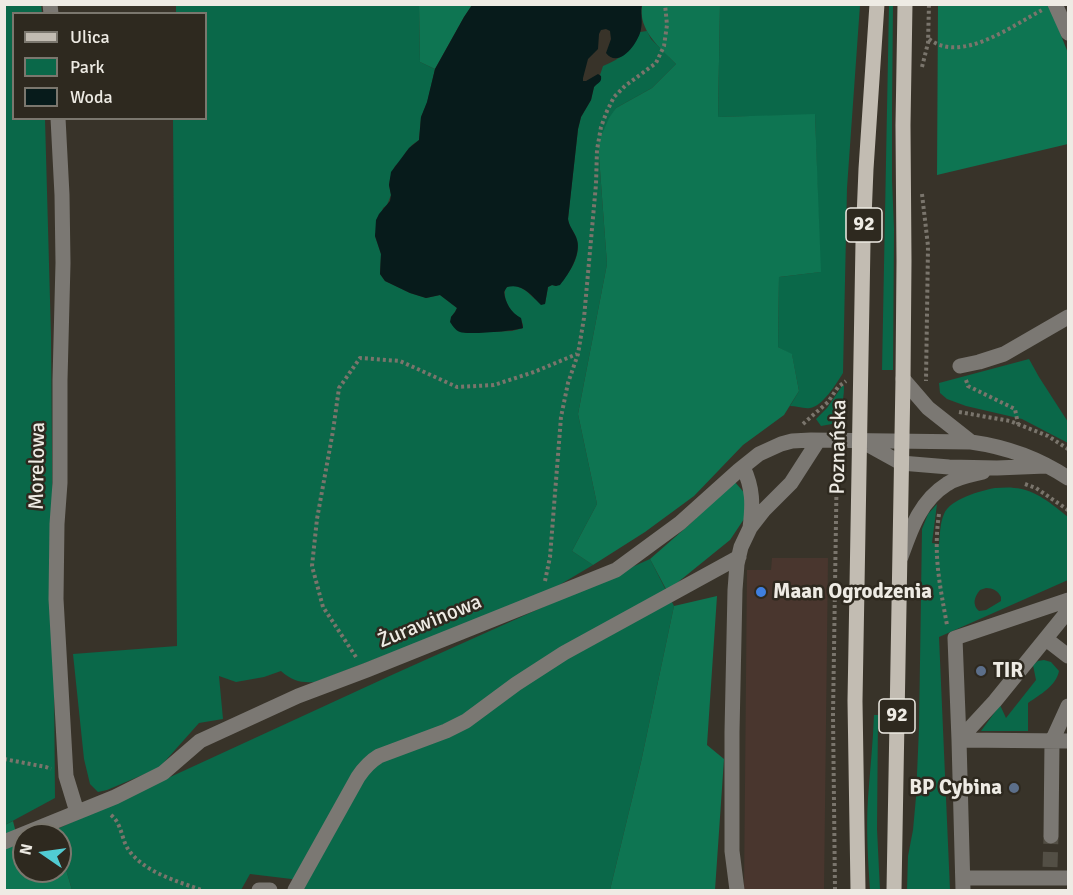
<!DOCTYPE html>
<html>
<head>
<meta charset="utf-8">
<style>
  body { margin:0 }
  #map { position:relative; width:1073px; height:895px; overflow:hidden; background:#383329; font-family:Signika,sans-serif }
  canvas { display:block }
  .frame { position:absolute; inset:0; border:6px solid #eeebe4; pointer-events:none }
  .legend { position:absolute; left:12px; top:12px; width:195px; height:108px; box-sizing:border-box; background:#2e291f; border:2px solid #7b776e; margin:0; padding:8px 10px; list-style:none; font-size:18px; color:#eeebe4 }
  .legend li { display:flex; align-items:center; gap:12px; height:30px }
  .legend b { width:30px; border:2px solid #7b776e }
  .north { position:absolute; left:12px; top:823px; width:60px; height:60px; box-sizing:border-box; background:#2e291f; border:2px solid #7b776e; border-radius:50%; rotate:283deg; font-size:16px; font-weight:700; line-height:24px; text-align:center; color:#eeebe4 }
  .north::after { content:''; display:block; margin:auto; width:21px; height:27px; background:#51ccd3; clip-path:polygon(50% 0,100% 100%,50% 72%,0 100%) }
</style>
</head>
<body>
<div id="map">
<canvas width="1073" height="895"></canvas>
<div class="frame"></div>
<ul class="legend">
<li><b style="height:8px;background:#c2bcb2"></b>Ulica</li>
<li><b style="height:16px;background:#0a6849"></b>Park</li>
<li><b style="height:16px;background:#071b1b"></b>Woda</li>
</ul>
<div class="north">N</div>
</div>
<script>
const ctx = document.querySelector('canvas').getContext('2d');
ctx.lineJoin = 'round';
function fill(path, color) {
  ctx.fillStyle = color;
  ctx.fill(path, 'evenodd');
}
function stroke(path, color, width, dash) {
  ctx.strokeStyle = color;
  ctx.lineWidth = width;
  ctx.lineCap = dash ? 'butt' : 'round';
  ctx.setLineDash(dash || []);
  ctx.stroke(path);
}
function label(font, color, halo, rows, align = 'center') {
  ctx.font = font + ' Signika,sans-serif';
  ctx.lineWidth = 5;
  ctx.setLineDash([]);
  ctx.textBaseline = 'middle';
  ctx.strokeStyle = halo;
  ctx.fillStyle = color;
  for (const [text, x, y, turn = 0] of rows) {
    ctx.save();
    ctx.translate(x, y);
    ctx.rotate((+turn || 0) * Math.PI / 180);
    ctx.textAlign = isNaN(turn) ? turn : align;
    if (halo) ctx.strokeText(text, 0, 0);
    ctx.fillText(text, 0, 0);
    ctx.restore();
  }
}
const commercial = new Path2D(`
  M772,558H828L824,890H744L747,570H771Z`);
const green = new Path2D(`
  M41,4L42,13L14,14V118L45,119L51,336L55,798L5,825L4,5Z
  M893,4L892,112V180L894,229L893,370H882L889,5Z
  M176,5H419L420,62L435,69L427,103L421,117L419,140L412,145L406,152L400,162L395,166L390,179L389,185L391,195L387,205L383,208L375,236L381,254L380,274L385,281L410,293L426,298L440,295L457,308L455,312L451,317L452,325L466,333L512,331L523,328V325L521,319C511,313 503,301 505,289L510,285C530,287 531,301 545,304L548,287L552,285L556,286C569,276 583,254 576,237C574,231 569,227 568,219L578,129L581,117L591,100L594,87L601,79L600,75L603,66C620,59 634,49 640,32L647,31L651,39L676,64L652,88L616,108L598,143L607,264L578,414L597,504L572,551L593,565L539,597L315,682C301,683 292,681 281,671L264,677L236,682L219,676L223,719L199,723L159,768L107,790L98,792L90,784L84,759L73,654L177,646L173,119L206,118V14L176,13Z
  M720,5H860L847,188L843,373C837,383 822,407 810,408C804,409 796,406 790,406L799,391L792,355L778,347L779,277L820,272L815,115L718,117Z
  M1029,359L1039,377L1068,422V443L1022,419L966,406L947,399L940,393L939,383Z
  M842,386H844V387C844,402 840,412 832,424L821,426L816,419L827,408Z
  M995,488C1001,488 1008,487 1014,488C1035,489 1053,505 1068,517V580L939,637L950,890H907L908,856L913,830L916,797L919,728L922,529L928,514L937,504L932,543L939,544C940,534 940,523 944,514C950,499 980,491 995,488ZM986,588C993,588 998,591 1001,597V601L986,610L979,611C972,605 974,597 980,590Z
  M650,559L674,606L641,762L610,890H302L308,881L250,874L241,890H72L60,849V835H56L55,830L394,674Z
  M1044,660L1051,662L1059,671C1056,686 1041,694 1028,703V731H981L1000,705L1006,718L1036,680L1033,665L1038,661Z
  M874,715H878L877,829L880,890H870C868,860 866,829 868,798C870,770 873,743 874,715Z`);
const forest = new Path2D(`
  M419,5H472L464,17L435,69L420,62Z
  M642,5H720L718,117L815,114L821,272L779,277L778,347L792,354L799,391L784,415L743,445L694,496L645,532L593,565L572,551L597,504L578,414L607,264L598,143L609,118L616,108L652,88L676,64C659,47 638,30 642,5Z
  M938,5H1049L1068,53V144L937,175Z
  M734,481L748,497L746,516L730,540L667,591L650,559L690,524Z
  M717,596L707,745L724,759L715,890H610L641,762L674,606Z
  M13,821L19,845L24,843V871H60V849L72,890H5V825Z`);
const water = new Path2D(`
  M472,5H642C640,13 643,20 641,29C639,42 619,70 606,53L611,39L610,31L606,29L601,30L599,34L598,49L588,59L583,78V81H586L598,74L601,76C602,83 598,82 594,87L591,100L581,117L578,129L568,219C569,226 573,230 576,237C583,252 569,274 560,285L556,286L552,285L548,287L545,304L541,305C531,295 523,283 507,287L504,292C505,302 511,313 521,318L523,328C515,331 467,335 460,332C455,330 453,326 450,322L451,317L455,312L457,308L440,295L426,298L410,293L385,281L380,274L381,254L375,236L376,220L379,214L390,201L391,195L389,185L391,172L409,148L419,140L421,117L427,102L435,69L464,17Z`);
const minorTunnel = new Path2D(`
  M1050,867L1051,836`);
const path = new Path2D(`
  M929,39C961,64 1012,26 1042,10
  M922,67L928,43L929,4
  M922,194L928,246L926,381
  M966,380L968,386L1015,409L1018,424
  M959,412L1010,421L1048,436L1068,449
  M803,424L828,402L838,387L846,381
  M1025,484L1036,488L1068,510
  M939,514C933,555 940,586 947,625
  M545,581L550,557L561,417L568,383L578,354L584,318L596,184L597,150L601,127L607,111L614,97L625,86L656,63L664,46L667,25L665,4
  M356,657L323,607L312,566L317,519L333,431L339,388L360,358L400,361L457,387L494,385L534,372L577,354
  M4,759L46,767L51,769
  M111,815C122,824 121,838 128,849C142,871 178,882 202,890
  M835,890L833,715L837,456`);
const minor = new Path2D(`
  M50,4L51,14
  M1055,4L1068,33
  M58,118L62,195L63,263L60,380V483L57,524L56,599L66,776L77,812
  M960,366L979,362L1004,354L1068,317
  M903,379L928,408L971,442
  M863,442L901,463L949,467L997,468L1046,466
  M743,467C753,488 753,504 750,528
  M901,557C911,529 920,501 947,484C957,477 971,475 983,472
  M1068,600L955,638L959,740L1068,741
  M1046,639L1068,656
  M1051,836L1052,741L1068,706
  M4,842L115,797L163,773L200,741L298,696L367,670L616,570L680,523L739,470L759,454L781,444L792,441L811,440L971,442C1007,447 1038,458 1068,478
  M963,878H1068
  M259,890H270
  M295,890L358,777C364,768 369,762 379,756L446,731L466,721L516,684L564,653L739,557
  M737,890L732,851V732L735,590L737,564L741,547L750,528L764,510L791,483L818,441
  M963,890L959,740L995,701L1068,611`);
const major = new Path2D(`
  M858,890L855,701L863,242L866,169L877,4
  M894,890L903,379L904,261L903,125L905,4`);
const markers = [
  [761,592,6,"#3f7fe0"],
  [981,671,6,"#5c6f8a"],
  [1014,788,6,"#5c6f8a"]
];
const shields = [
  [864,225,36],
  [897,716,36]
];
const shieldNames = [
  ["92",864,225],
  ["92",897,716]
];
const streetNames = [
  ["Poznańska",839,447,-89],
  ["Morelowa",38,466,-89],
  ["Żurawinowa",430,622,-22]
];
const poiNames = [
  ["Maan Ogrodzenia",773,592],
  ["TIR",993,671],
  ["BP Cybina",1002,788,"right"]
];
fill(commercial, '#49362e');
fill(green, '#0a6849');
fill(forest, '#0e7552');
fill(water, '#071b1b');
stroke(minorTunnel, '#534f45', 15, [15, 8]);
stroke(path, '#7a756c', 4, [3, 3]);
stroke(minor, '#7b7873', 15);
stroke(major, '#c2bcb2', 15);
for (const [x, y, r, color] of markers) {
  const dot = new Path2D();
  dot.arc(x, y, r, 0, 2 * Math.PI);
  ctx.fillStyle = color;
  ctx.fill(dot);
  stroke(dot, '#2e291f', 2);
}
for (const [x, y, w] of shields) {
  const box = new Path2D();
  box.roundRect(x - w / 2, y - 17, w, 34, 4.5);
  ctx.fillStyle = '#2e291f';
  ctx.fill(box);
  stroke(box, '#eeebe4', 1.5);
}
label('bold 20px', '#eeebe4', null, shieldNames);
label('21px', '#eeebe4', '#2e291f', streetNames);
label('bold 21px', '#eeebe4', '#2e291f', poiNames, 'left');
</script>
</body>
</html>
